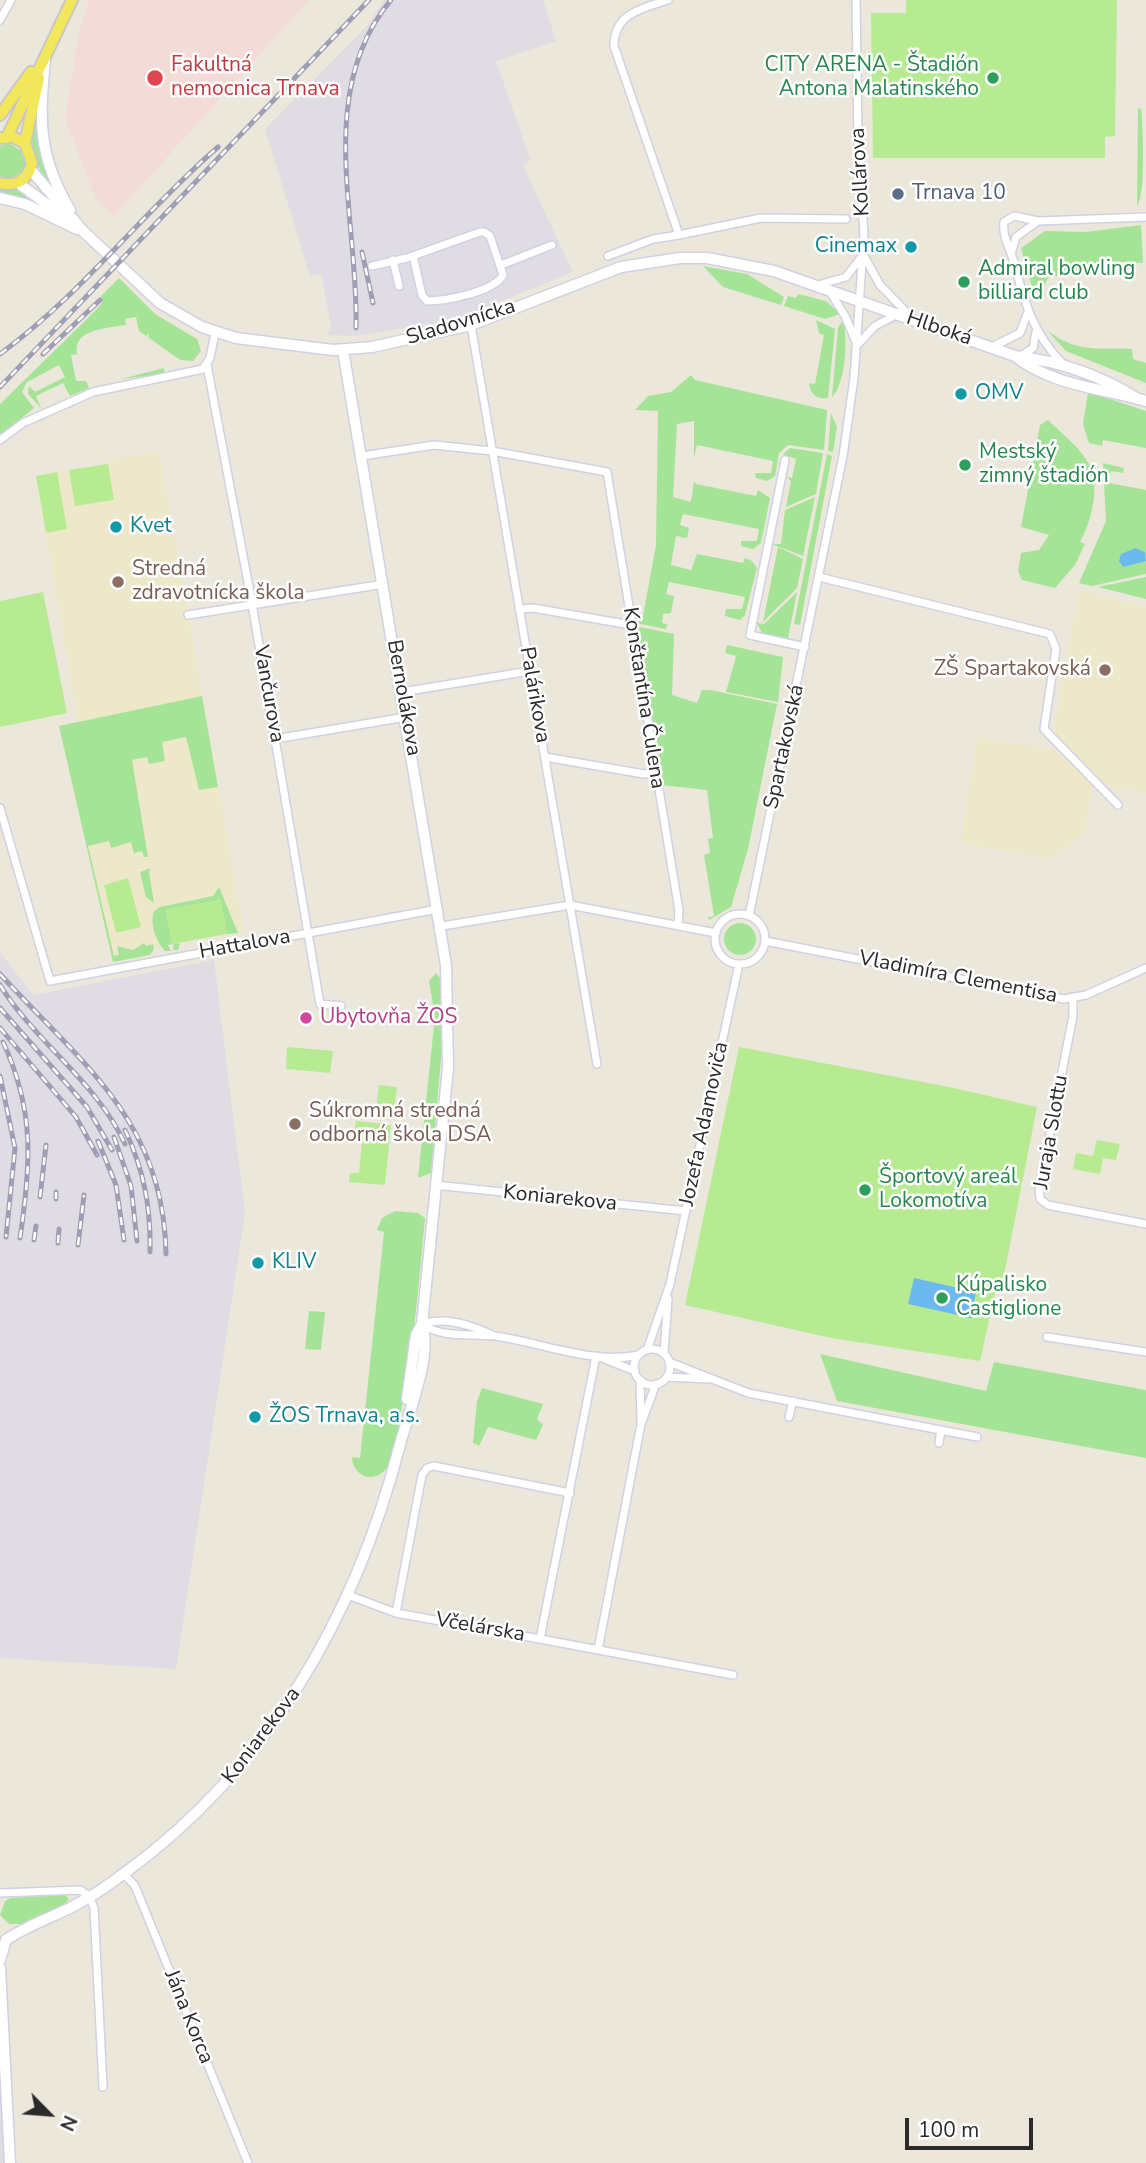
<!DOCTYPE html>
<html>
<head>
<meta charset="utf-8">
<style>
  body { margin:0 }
  #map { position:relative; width:1146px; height:2163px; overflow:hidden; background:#ece7db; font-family:"Nunito Sans",sans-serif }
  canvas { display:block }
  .north { position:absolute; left:14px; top:2079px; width:70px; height:70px; -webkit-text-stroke:5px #fff; paint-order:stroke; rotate:115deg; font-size:19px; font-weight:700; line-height:28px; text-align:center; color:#2a2a2a }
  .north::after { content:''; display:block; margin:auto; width:24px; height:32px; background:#2a2a2a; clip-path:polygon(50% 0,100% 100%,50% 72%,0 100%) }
  .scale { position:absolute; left:905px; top:2118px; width:128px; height:32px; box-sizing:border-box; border:4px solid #2a2a2a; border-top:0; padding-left:9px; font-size:21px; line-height:24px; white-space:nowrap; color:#2a2a2a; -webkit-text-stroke:5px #fff; paint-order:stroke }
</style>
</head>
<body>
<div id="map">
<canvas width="1146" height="2163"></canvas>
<div class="north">N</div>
<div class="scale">100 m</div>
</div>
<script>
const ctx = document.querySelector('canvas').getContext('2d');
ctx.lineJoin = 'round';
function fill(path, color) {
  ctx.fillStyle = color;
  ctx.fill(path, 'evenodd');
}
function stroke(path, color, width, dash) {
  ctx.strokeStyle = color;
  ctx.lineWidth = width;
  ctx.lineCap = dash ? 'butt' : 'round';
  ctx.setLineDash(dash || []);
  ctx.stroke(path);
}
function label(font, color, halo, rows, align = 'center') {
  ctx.font = font + ' "Nunito Sans",sans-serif';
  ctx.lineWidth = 5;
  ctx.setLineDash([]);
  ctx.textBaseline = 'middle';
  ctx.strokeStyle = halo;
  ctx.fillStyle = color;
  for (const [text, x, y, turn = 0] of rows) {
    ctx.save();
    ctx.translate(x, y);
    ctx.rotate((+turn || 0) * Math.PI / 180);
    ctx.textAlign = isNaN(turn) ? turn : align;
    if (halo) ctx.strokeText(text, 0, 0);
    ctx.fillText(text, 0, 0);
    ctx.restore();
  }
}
const industrial = new Path2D(`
  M384,0H543L556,41L496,61L530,159L523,166L573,272L472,313L443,322L356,336L328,335L331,326L321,274L310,276L265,129L367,26Z
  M0,952L33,995L214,960L245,1213L176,1669L0,1658Z
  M0,2075L5,2163H0Z`);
const education = new Path2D(`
  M159,451L244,932L172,944L151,949L150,955L113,962L59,726L78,722L36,476L107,464L106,460Z
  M1079,590L1146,607V793L1107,786L1053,733Z
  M978,737L1053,749L1093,784L1084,834L1049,859L960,842Z`);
const medical = new Path2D(`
  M89,0H309L114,216L96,199L65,119L78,37Z`);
const green = new Path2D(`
  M1138,108L1141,109C1143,128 1146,196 1137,206Z
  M38,110L41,153L55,189L53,191C38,171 36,160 29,136Z
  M9,143L23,152L26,163L21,173L10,178L0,176V146Z
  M0,187L18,188L40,203L38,205L0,195Z
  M1141,225L1143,263L1120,262L1048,278L1041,292L1034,294L1021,248L1045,231L1086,232Z
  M703,266L747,274L784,297L781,305L723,287Z
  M119,278L155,314L197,339L201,351L193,361L180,360L149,338L148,333L146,336L139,331L136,317L125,319L126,325C108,328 72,329 77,354L71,355L76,381H86L89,388L70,396L63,383L36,396L41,408L28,394L29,386L35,392L65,377L59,365L27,382L22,392L34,408L0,435V404L96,310L102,303L101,296Z
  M798,294L826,301L840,314L825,319L784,306L788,296L796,298Z
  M816,320L835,329L828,398C817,400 810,394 809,383L815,384L824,335L819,333Z
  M843,320C848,339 846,383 832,397L838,328Z
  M1046,329C1074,353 1097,348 1132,349L1133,359L1146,363V383L1066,351Z
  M164,368V374L121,379Z
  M691,375L695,380L827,410L824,450L788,445L779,453L775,476L767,481L756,478L755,473H771L773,461L697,445L694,457V421L677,424L673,497L691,502L694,481L696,484L756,496L758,490L770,498L761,543L753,549L741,546V541H757L759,529L683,514L680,525L689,528L687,538L676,536L671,565L691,570L697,554L743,563L745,558L752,561L757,568L745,615L740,620L725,616L726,609H742L745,597L669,582L666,594L674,596L671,613L663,614L662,623L667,624L666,629L635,623L634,620L642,621L656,545L658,411L635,410L648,396L671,392Z
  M1088,392L1146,411V448L1103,440L1102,446L1089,443L1083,424Z
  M831,413L837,427L833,452L828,451Z
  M1048,420C1061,433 1083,450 1090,466C1100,489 1091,522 1080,542L1085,544L1075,565L1055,588L1022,580L1018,571L1021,553L1039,550L1049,535L1021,527L1040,425Z
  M790,448L823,453L816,494L786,507L791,481L786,477L792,478L796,459L783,454Z
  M827,454L832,456L800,625L794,624Z
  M1103,463L1124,468L1123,473L1111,471L1109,483L1146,490V574L1092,586L1079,583L1106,521Z
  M815,497L803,556L772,544H781L785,510Z
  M778,547L803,559L797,588L763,622Z
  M1146,577V599L1098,587Z
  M797,592L788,638L762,633L757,623L764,624Z
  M635,626L674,634L672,695L697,703L702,690H710L777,704L748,849L731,907L709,920L708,917L714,916L704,855L710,853L708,839L713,838L707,790L661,785Z
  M727,645L783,657L778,702L726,692L736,656L725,653Z
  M202,696L218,787L199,790L186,737L162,742L165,761L149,764L147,757L132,760L148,857H144L142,851L134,853L131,842L111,848L109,841L88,846L114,956L119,955L117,946L133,950L144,943L146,946L153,944L154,949L150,955L113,962L59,726Z
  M151,868L149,872L154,903L146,897L140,872Z
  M219,887L238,933L227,934L220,900L166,910L172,944L180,943L178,950H173L174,944L168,945L171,951H165C157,942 149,925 154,911L160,907L213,896Z
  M724 939a16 16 0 1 1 32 0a16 16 0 1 1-32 0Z
  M436,973L442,981V1047L431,1173L418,1178L435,1016L429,981Z
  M395,1211L418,1213L425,1218C419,1281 414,1344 402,1406C399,1425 397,1447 389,1464C386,1471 380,1476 372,1477C361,1478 352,1469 352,1457L360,1458L384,1232L377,1230L382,1218Z
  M309,1311L325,1312L321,1350L305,1349Z
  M820,1354L986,1391L994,1362L1146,1390V1458L837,1401Z
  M482,1388L543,1404L537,1419L543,1425L536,1440L488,1427L479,1446L473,1443L477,1401Z
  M65,1895L69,1899L65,1904L23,1924H9L0,1915L5,1901L11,1898Z`);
const pitch = new Path2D(`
  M906,0H1117L1115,136L1105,137V158H873L871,13H906Z
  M108,464L114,500L75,506L69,470Z
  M57,472L67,529L46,533L36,476Z
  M43,592L67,713L0,727V601Z
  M128,878L141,927L116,933L104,885Z
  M221,900L227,934L172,944L165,910Z
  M287,1047L333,1051L330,1073L286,1069Z
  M739,1047L949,1087L1037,1107L1001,1290L996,1289L980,1361L831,1338L685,1305Z
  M379,1085L397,1087L393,1120L375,1118Z
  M356,1121L391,1125L385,1185L349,1182L350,1173H359L362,1143L353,1141Z
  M1097,1140L1120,1144L1116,1160L1103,1158L1100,1174L1073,1169L1076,1153L1093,1156Z`);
const water = new Path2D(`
  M1135,548L1145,552L1146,561L1123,567L1119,561L1121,554Z
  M914,1278L976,1292L971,1318L908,1304Z`);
const street = new Path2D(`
  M668,0C643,8 614,13 614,46L679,235L761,218L846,219
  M0,20L11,0
  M1011,254L1016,237L1038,221
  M608,256L653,239L679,235
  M864,256L880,285L912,318
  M393,260L399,286
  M501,265L552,245
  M372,266L407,258L480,232H484L490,236L503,275C494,292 445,301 427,301L422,295L413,256
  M818,285L846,277L863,255
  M829,290L845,316L857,344
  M471,325L597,1064
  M858,344L875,326L898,314
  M992,347L1020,333L1027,314
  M1021,356L1033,348L1036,332
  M1063,364C1032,333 1024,300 1013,259C1009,247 1002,235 1004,222L1014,216L1038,221L1146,217
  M207,365L251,598L320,1004L341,1006
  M0,440L23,423L93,392L203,369L210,358L215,333
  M362,456L434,445L492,451L607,472L679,911L678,924
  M785,460L750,635L805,647
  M819,577L1050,634L1056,649L1044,729L1118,805
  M519,609L533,608L631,625
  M188,615L384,584
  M402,692L530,671
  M275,739L406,717
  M545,757L644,774L655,772
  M0,808L50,981L438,909
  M715 939a25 25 0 1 1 50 0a25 25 0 1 1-50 0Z
  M749,916L843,456L854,378L864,235L858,142L856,0
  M442,926L570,905L716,933
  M765,941L1064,999L1086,995L1146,968
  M1073,998V1016L1039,1188L1040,1199L1048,1205L1146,1224
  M435,1185L686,1211
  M422,1324C443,1339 471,1333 495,1336C539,1342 595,1365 639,1355
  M422,1324C445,1316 471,1325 492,1335
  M1047,1337L1146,1352
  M634 1367a18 18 0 1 1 36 0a18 18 0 1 1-36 0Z
  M647,1350L670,1284L739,964
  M664,1353L668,1299
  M597,1356L635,1371
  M669,1362L748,1393L977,1437
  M667,1377L709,1379
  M640,1380L641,1423
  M789,1417L793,1401
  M939,1443L941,1430
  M348,1595L396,1613L540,1639L596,1356
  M396,1613L422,1475L427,1468L434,1466L570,1493
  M540,1639L733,1675
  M598,1650L641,1424L656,1384
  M124,1874L135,1886L248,2163
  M0,1893L80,1890L89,1896L94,1908L103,2087`);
const secondary = new Path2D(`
  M45,60C39,121 38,156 70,210
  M31,170L83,231L160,303L202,327L236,338L333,350L372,347L471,325L621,267L680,258H707L774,271L1015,356C1058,361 1100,375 1138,399
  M18,183L63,216
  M0,198L25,204L77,229
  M1015,356C1050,385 1104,389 1146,401
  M407,1399L416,1335L422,1324
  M0,1960L6,1940C25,1927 47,1919 68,1909C88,1899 109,1885 126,1872C268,1768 355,1617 399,1448C407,1416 433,1356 422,1324L448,1068L446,965L343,350
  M0,1968L10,2163`);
const primary = new Path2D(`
  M0,115L31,72
  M7,137L72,0
  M25,143L39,78
  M0,183C17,187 28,180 32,163L25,143L13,137L1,138`);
const rail = new Path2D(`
  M362,252L373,303
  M356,328C359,220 314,92 391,0
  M0,354C82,294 142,213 218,147
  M43,354L100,300
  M0,387L369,0
  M0,974C82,1064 164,1121 166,1254
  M0,985C36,1043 96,1081 125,1144
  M0,1008L87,1107L112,1150
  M0,1028L76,1117L97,1155
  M3,1042C35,1111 31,1164 20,1238
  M0,1076L15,1148L6,1237
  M125,1130C144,1170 151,1208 150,1252
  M114,1137L131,1186L137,1241
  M98,1141L116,1185L124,1240
  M40,1197L46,1145
  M56,1199V1192
  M34,1240L36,1226
  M58,1243L59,1229
  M78,1245L84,1195`);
const markers = [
  [155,78,9,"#e0444e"],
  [993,78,7,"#2e9e5b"],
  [898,194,7,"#5c6f8a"],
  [911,247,7,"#0f9aa8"],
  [964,282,7,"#2e9e5b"],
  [961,394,7,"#0f9aa8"],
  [965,465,7,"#2e9e5b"],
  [116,527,7,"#0f9aa8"],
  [118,582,7,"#8d6e63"],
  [1105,670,7,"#8d6e63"],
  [306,1018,7,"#d1479c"],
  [295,1124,7,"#8d6e63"],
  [865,1190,7,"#2e9e5b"],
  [258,1263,7,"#0f9aa8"],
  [942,1298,7,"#2e9e5b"],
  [255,1417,7,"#0f9aa8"]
];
const healthNames = [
  ["Fakultná",171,66],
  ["nemocnica Trnava",171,90]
];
const leisureNames = [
  ["CITY ARENA - Štadión",979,66,"right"],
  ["Antona Malatinského",979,90,"right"],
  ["Admiral bowling",978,270],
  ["billiard club",978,294],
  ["Mestský",979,453],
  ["zimný štadión",979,477],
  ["Športový areál",879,1178],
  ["Lokomotíva",879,1202],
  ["Kúpalisko",956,1286],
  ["Castiglione",956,1310]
];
const streetNames = [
  ["Kollárova",861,172,-93],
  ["Sladovnícka",461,323,-17],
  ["Hlboká",939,329,19],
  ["Vančurova",268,694,80],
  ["Palárikova",534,695,80],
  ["Bernolákova",403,698,80],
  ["Konštantína Čulena",643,698,81],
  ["Spartakovská",785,747,-78],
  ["Hattalova",245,945,-10],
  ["Vladimíra Clementisa",958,978,11],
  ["Jozefa Adamoviča",705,1124,-78],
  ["Juraja Slottu",1052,1132,-80],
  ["Koniarekova",560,1199,6],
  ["Včelárska",480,1628,10],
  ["Koniarekova",262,1736,-53],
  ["Jána Korca",188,2017,68]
];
const serviceNames = [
  ["Trnava 10",912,194]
];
const cultureNames = [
  ["Cinemax",897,247,"right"],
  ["OMV",975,394],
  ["Kvet",130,527],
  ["KLIV",272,1263],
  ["ŽOS Trnava, a.s.",269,1417]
];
const educationNames = [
  ["Stredná",132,570],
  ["zdravotnícka škola",132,594],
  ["ZŠ Spartakovská",1091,670,"right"],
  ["Súkromná stredná",309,1112],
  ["odborná škola DSA",309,1136]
];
const hotelNames = [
  ["Ubytovňa ŽOS",320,1018]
];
fill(industrial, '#e0dce4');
fill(education, '#eee8ca');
fill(medical, '#f3dbd8');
fill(green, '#a5e496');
fill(pitch, '#b7eb92');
fill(water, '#6cb9f0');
stroke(street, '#d0d1e3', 10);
stroke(secondary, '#d0d1e3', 13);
stroke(primary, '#c8c8c8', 14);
stroke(street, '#fff', 7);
stroke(secondary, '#fff', 10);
stroke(primary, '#f2e65a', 10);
stroke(rail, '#9e9eb4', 5);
stroke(rail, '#fff', 2.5, [8]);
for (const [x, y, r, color] of markers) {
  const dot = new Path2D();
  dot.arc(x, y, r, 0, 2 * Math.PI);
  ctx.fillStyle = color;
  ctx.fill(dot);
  stroke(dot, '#fff', 2.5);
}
label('21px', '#be3a42', '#fff', healthNames, 'left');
label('21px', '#27864d', '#fff', leisureNames, 'left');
label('21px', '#2a2a2a', '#fff', streetNames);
label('21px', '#4e5e75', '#fff', serviceNames, 'left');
label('21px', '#0d838f', '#fff', cultureNames, 'left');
label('21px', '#785e54', '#fff', educationNames, 'left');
label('21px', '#b23c85', '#fff', hotelNames, 'left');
</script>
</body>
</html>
